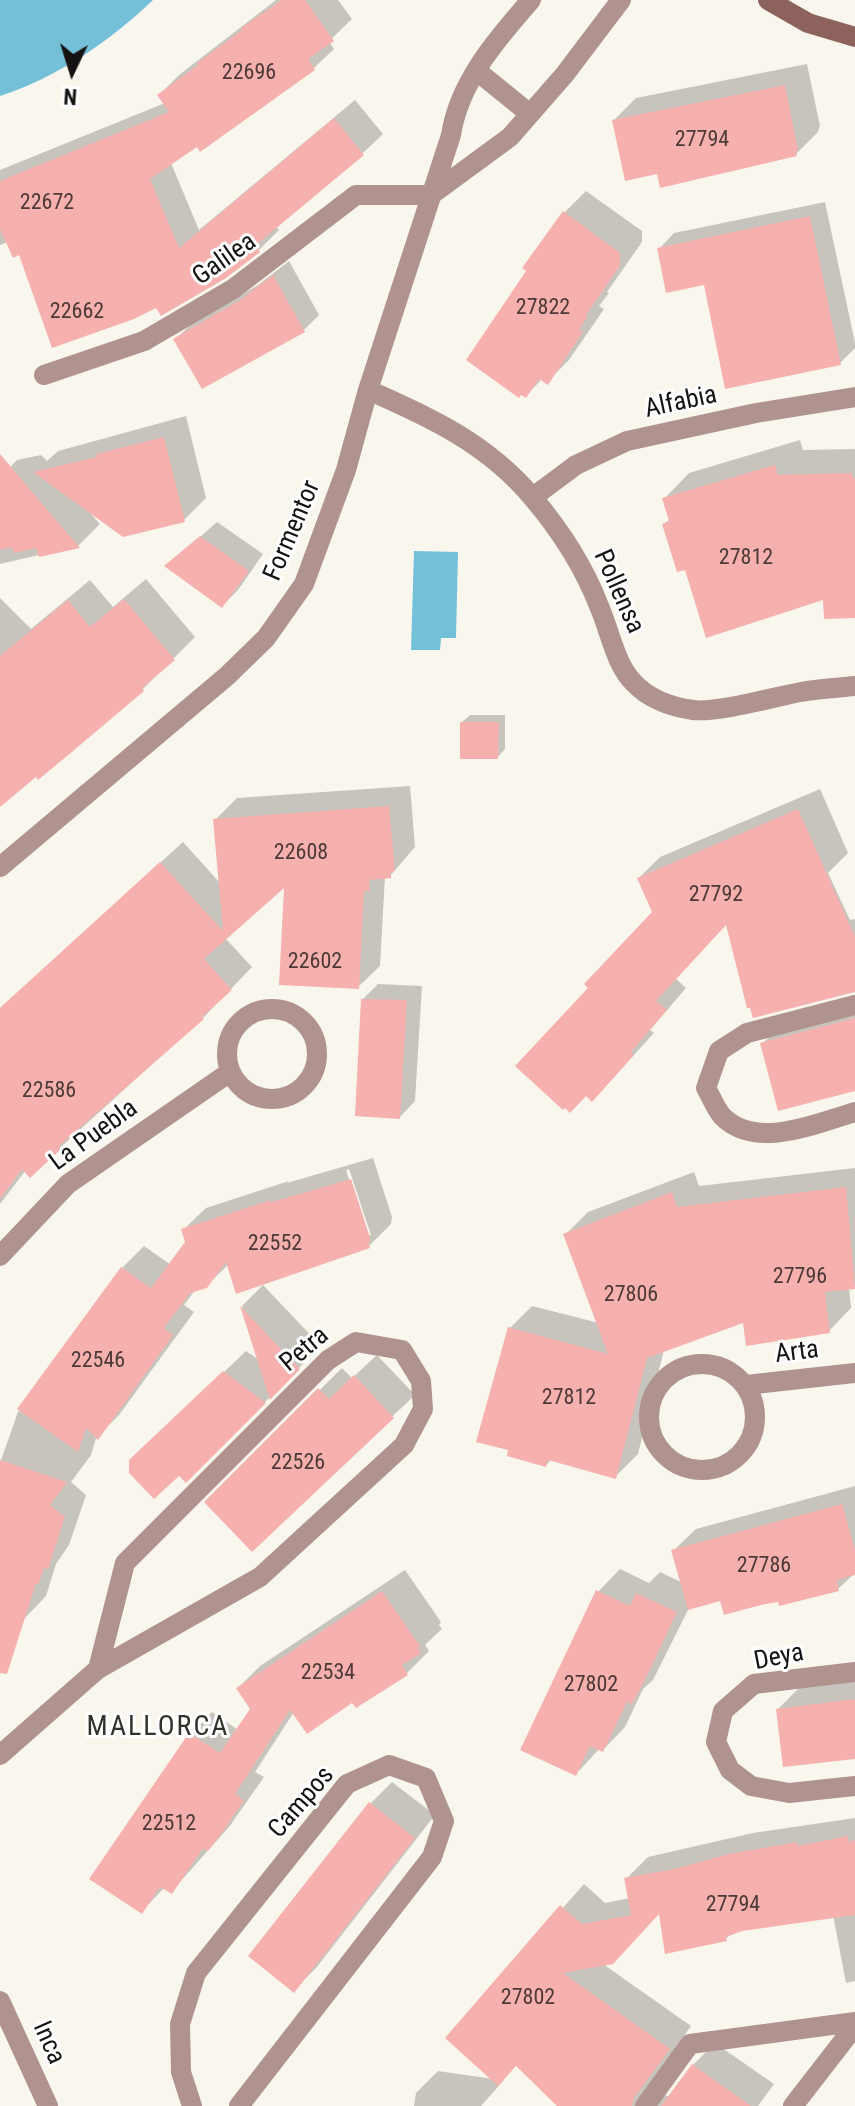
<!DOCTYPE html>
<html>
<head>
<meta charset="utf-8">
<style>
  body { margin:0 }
  #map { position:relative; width:855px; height:2106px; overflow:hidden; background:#f9f6ee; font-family:"Roboto Condensed",sans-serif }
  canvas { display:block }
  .north { position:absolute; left:32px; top:32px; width:80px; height:80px; -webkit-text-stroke:6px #fff; paint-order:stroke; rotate:184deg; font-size:22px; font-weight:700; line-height:32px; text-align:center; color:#141311 }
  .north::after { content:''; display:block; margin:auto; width:28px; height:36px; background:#141311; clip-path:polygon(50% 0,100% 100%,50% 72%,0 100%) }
</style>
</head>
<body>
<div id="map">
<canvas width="855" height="2106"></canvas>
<div class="north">N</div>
</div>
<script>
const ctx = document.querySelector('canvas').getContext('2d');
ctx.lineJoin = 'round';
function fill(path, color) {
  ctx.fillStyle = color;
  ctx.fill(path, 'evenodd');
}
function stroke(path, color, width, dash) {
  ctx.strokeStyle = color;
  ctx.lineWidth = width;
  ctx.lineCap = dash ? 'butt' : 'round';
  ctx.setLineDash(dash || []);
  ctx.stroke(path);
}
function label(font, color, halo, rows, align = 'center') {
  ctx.font = font + ' "Roboto Condensed",sans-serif';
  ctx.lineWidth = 6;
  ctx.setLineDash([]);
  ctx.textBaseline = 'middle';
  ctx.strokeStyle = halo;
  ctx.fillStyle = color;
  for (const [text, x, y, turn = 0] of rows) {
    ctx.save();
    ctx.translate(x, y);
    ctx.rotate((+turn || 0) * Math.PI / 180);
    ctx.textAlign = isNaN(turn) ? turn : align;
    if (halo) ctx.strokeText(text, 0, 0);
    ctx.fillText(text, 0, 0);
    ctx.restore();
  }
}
const water = new Path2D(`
  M0,0H153C109,42 58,77 0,96Z
  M414,551L458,552L456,638H441L440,650H411Z`);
const shadow = new Path2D(`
  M276,0H338L352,19L329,41L334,49L314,68L201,149L197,144L171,163L199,230L355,100L383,134L363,153L276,226L279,230L259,250L156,305L21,252L8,242L0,245V170L165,103L159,95L179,75Z
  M807,64L820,126L818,132L796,154L614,120L636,98Z
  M586,191L642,231V242L607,292L609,293L599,306L604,309L569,360L547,382L542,379L526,396L564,213Z
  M825,202L855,343V348L840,363L705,283L659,249L674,233Z
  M289,261L319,315L303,331L176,339L191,324L258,285Z
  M186,416L206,498L184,520L91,514L100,524L78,546L0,564V478L17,460L41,455L47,461L58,451Z
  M800,440L803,450L855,449V616L825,597L686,567L664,524L670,519L664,499L689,473Z
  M217,522L263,554L238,590L222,606L167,566Z
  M146,579L195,637L143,689L0,806V598L31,629L90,580L113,607Z
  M470,715H505V749L498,757L462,722Z
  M410,786L415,847L390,876H385L380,966L358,987L286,883L225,938L252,967L203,1018L30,1175L26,1170L0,1204V1008L183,842L221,884L215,820L237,798Z
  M820,789L848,853L828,873L850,920L855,919V991L728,922L675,978L686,988L650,1030L654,1033L613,1078L590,987L654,912L639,878L660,857Z
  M378,984L422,986L415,1101L400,1117L363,999Z
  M855,1004V1089L762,1044L783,1023Z
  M373,1158L392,1217L391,1224L369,1246L229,1264L206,1286L196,1289L184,1305L194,1312L119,1415L96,1438L91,1455L71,1482L86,1495L69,1545L56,1564L46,1596L0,1644V1463L18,1412L91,1309L122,1268L144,1246L171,1265L187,1242L183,1230L206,1208L289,1181L287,1183ZM349,1169L371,1235H367L346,1170Z
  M855,1168V1286L849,1288L851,1308L829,1331L745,1320L664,1350L638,1454L616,1476L552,1459L546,1465L510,1328L532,1306L599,1323L566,1234L588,1212L694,1172L699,1186Z
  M263,1285L321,1346L186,1481L150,1443L246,1351L259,1360L242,1306Z
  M377,1355L415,1395L252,1549L207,1502L342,1368L352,1378Z
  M855,1486V1573L838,1589L779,1600L721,1599L689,1608L653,1680L643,1689L625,1727L603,1750L600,1748L576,1774L598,1592L620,1569L649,1583L660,1572L683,1583L673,1551L696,1529Z
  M405,1570L441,1622L439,1625L442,1629L425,1645L429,1651L407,1673L356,1705L353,1700L294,1712L255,1772L264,1777L229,1827L171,1892L165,1887L142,1911L190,1735L212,1712L238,1730L252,1709L238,1688L260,1666Z
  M855,1680V1757L778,1709L800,1687Z
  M392,1782L435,1815L316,1968L294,1990L370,1804Z
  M855,1818V1981L846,1983L833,1915L732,1932L726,1939L660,1911L603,1964L691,2026L656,2075L660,2095L670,2096L693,2065L715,2043L774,2084L758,2106H559L512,2059L493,2079L504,2080L481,2106H414L416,2093L438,2071L493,2079L448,2038L584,1884L605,1903L630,1898L626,1879L648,1857L753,1833Z`);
const building = new Path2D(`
  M282,0H305L334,41L308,59L315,70L200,152L197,147L150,179L179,248L334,118L364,155L256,245L260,252L226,278L161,316L156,308L134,319L52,348L19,255L13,258L0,229V181L169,112L157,95L198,65L197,63L242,30L241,28Z
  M785,85L798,150L796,151L797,156L660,188L657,174L625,181L612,120Z
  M563,211L620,253V266L586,315L588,316L579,329L583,332L548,385L539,379L526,398L521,395L519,398L466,360L526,271L522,268Z
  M810,216L841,365L725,389L704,285L666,293L657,248Z
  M273,275L305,332L202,389L173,339L240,300Z
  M164,437L185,522L123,537L33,472L97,457L96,454Z
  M0,454L61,526L80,548L39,557L36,548L14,553L12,547L0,550Z
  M775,465L778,475L852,473V478L855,477V618L824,619L823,600L706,638L685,570L677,572L662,524L669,521L662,498Z
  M200,536L249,571L222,608L164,566Z
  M124,599L175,660L142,688L144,691L73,751L38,780L36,777L0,807V656L68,600L90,627Z
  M460,722H499L498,759H460Z
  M389,806L395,871L391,872V878L369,880L370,891H364L359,989L279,985L284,888L204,959L232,990L202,1017L204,1019L59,1146L61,1149L30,1178L22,1169L0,1199V1008L160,862L223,931L213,819Z
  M798,809L855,937V992L753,1018L750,1008H747L726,925L656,1001L667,1010L631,1052L634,1055L592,1102L586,1096L570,1113L565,1108L563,1110L515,1066L588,988L584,984L652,912L637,878Z
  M361,999L407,1000L400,1119L355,1116Z
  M855,1018V1091L778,1111L760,1043Z
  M351,1179L371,1241L368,1242L370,1248L236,1294L226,1262L207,1288L190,1293L164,1328L173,1335L98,1440L86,1428L78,1452L17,1409L121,1267L151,1288L185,1242L181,1229L271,1200L269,1203Z
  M846,1187L855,1289L825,1292L830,1333L746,1346L743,1323L647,1358L616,1479L548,1460L546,1467L507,1456L508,1450L476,1442L508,1327L608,1354L563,1234L672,1192L677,1207Z
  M240,1306L300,1369L270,1400Z
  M223,1371L266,1403L186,1483L179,1476L154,1499L129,1473V1460Z
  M354,1375L394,1418L252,1552L204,1502L318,1388L329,1399Z
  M0,1460L67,1482L50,1505L65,1517L48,1569L44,1568L38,1585L36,1583L7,1674L0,1673Z
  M842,1504L855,1550V1575L837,1580L839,1591L779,1606L778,1602L761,1605L724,1615L720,1601L688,1610L671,1550Z
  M596,1590L630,1606L636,1593L677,1612L645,1680L632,1704L627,1702L603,1752L590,1746L576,1776L520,1750Z
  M382,1591L420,1646L418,1648L421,1653L402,1665L408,1675L356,1708L352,1703L307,1734L290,1710L235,1794L244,1800L224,1830L208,1851L203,1848L172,1894L160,1887L142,1914L89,1879L189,1733L220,1753L250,1709L236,1688Z
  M855,1699V1759L783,1767L776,1709Z
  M369,1802L415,1838L294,1993L248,1956Z
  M848,1836L849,1842L855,1840V1915L742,1931L726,1937L727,1941L665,1954L659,1914L613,1964L563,1973L670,2049L634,2098L632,2106H557L516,2066L498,2086L445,2038L560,1905L582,1924L631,1915L624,1878L674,1869L729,1854L797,1842L798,1846Z
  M692,2064L710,2077L751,2106H661Z`);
const street = new Path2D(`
  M477,71L530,114
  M431,195L510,137L565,74L621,0
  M44,375L144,341L233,289L356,195H431
  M368,390C430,417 488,444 533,498C560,530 584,567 599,606C610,631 615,664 634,683C649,699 672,707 693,710C718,713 774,697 801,692C818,689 837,688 855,686
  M533,497L576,465L627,441L756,413L855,397
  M0,867L227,676L266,638L304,584L346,470L368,390L451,135C459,82 497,39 531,0
  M855,1005L747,1033L719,1051L706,1088C711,1096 715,1108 722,1116C756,1151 816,1123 855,1112
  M227 1054a45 45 0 1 1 90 0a45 45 0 1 1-90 0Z
  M0,1256L68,1184L230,1072
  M649 1417a53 53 0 1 1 106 0a53 53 0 1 1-106 0Z
  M746,1385L855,1373
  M855,1672L754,1684L723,1711L716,1742L730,1770L751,1786L789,1793L855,1786
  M0,1755L98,1669L260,1577L404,1445L423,1409L421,1381L402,1350L356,1342L328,1360L125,1563L98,1669
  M0,2001L48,2106
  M192,2106L181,2072L180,2024L196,1973L347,1784L389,1765L426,1778L444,1821L432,1857L239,2106
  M645,2106L690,2044L855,2022
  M793,2106L855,2026`);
const secondary = new Path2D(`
  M768,0L808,23L855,37`);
const numberNames = [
  ["22696",249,73],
  ["27794",702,140],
  ["22672",47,203],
  ["27822",543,308],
  ["22662",77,312],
  ["27812",746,558],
  ["22608",301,853],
  ["27792",716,895],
  ["22602",315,962],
  ["22586",49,1091],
  ["22552",275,1244],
  ["27796",800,1277],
  ["27806",631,1295],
  ["22546",98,1361],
  ["27812",569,1398],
  ["22526",298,1463],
  ["27786",764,1566],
  ["22534",328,1673],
  ["27802",591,1685],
  ["22512",169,1824],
  ["27794",733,1905],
  ["27802",528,1998]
];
const streetNames = [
  ["Galilea",225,260,-35],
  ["Alfabia",681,403,-12],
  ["Formentor",293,531,-67],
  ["Pollensa",618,592,66],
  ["La Puebla",94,1136,-36],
  ["Petra",305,1350,-40],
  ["Arta",797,1353,-7],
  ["Deya",779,1658,-11],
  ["Campos",302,1803,-49],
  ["Inca",48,2043,66]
];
const neighbourhoodNames = [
  ["MALLORCA",158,1728]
];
fill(water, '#74c0d9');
fill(shadow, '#0003');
fill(building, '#f6b0ad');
stroke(street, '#b0928e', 20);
stroke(secondary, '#8d625d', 20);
label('22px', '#4c3a38', null, numberNames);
label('26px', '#141311', '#fff', streetNames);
ctx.letterSpacing = '2px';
label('28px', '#33312b', '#fff', neighbourhoodNames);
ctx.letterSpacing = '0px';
</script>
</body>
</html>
